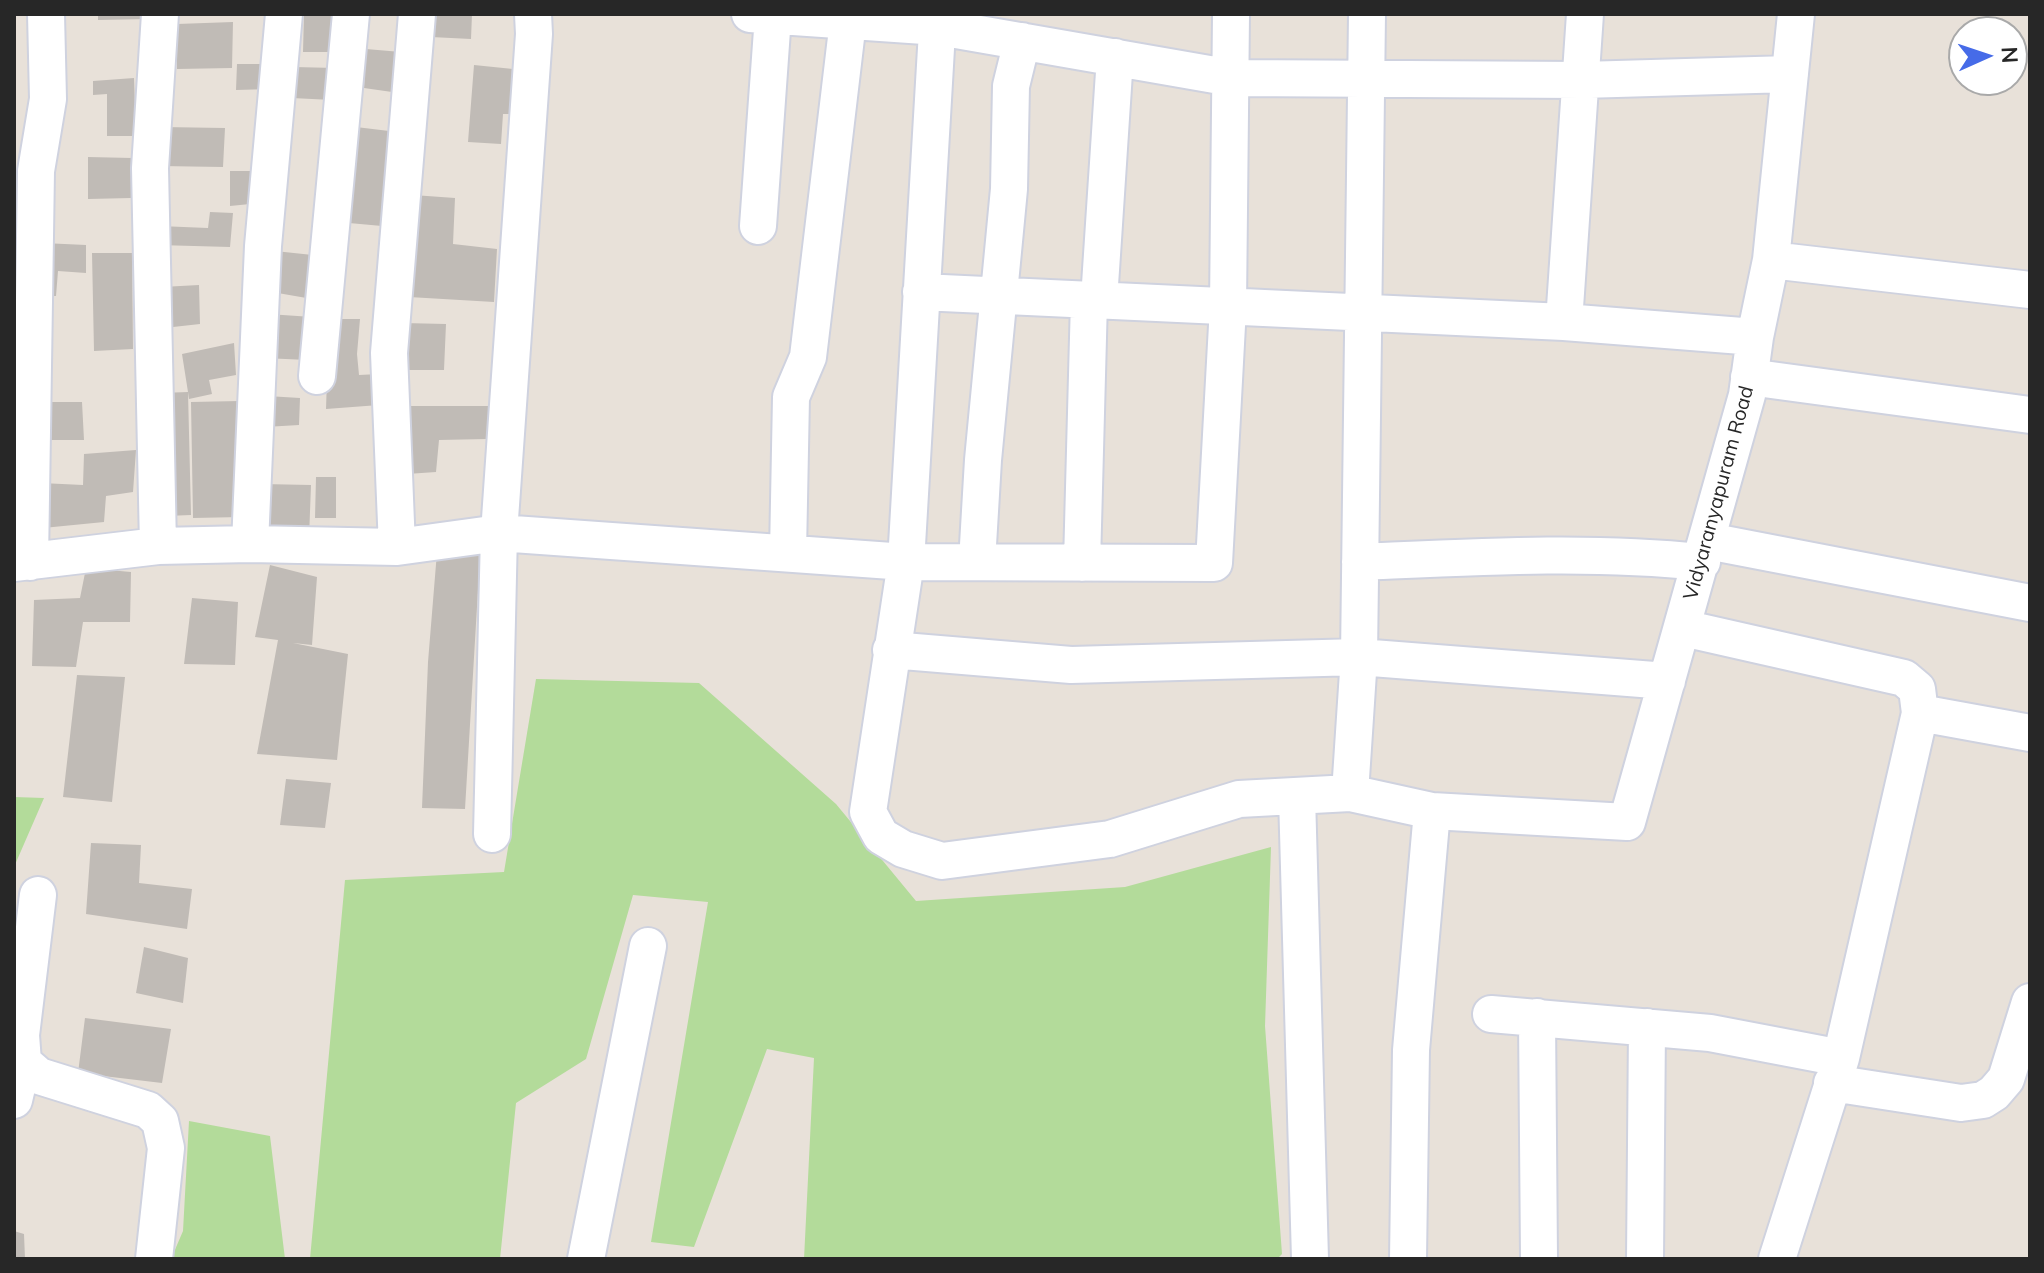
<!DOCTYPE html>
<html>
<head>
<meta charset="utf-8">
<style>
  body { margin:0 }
  #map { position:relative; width:2044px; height:1273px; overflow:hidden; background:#e8e1d9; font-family:Mulish,sans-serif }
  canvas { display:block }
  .frame { position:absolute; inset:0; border:16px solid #272727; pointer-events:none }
  .north { position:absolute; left:1948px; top:16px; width:80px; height:80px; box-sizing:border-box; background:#fff; border:2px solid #a9a9a9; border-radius:50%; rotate:87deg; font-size:22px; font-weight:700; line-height:32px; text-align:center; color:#272727 }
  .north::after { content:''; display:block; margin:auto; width:28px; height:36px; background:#466be8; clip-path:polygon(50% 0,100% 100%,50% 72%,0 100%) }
</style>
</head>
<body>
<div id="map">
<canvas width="2044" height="1273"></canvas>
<div class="frame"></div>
<div class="north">N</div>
</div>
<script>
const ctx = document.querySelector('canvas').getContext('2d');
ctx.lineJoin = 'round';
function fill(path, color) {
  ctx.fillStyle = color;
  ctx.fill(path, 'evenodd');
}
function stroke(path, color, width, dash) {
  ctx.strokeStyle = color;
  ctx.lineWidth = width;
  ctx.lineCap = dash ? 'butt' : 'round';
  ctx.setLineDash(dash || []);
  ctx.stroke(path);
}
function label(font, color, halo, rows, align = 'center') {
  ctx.font = font + ' Mulish,sans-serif';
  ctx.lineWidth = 6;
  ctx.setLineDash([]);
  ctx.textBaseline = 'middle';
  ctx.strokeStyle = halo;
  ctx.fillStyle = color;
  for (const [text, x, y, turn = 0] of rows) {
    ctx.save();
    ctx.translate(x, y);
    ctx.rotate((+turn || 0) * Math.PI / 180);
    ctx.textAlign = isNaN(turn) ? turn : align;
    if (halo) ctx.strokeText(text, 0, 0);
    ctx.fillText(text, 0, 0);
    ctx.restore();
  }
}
const green = new Path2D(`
  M536,679L699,683L836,804L916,901L1125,887L1271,847L1265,1026L1282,1254L1277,1259H804L814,1058L767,1049L694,1247L651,1242L708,902L633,895L586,1059L516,1103L500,1259H310L345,880L504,872Z
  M14,797L44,798L14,867Z
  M189,1121L270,1136L285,1259H171L183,1231Z`);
const building = new Path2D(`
  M98,14H148L149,19L98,20Z
  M304,14H343L341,52H303Z
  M432,14H472L471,39L431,37Z
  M233,22L232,68L177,69V24Z
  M366,49L401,52L399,93L364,88Z
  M237,64H272L271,89L236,90Z
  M474,65L513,69L509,114H503L501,144L468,142Z
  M294,67L335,68L332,100L292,98Z
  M134,78L136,136H107V94L93,95V81Z
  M162,127L225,128L223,167L160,166Z
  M356,127L389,131L386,183L393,227L349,223Z
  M88,157L132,158L131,198L88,199Z
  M230,171H252L250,204L230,206Z
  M24,186V241H14V187Z
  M413,195L455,198L453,244L497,249L494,302L409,297Z
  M210,212L233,213L230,247L158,245L159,226L208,228Z
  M43,243L86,245V273L58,271L56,296H43Z
  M275,251L322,256L318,300L272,292Z
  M92,253H132L133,349L94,351Z
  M14,270H25L27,344L14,345Z
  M199,285L200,324L164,328L162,287Z
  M268,314L312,317L307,360L264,358Z
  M329,319H360L357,354L359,375L379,374V405L326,409Z
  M403,323L446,324L444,370H403Z
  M234,343L236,375L209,380L212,394L189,399L188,392L191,515L166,516L161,393L188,392L182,354Z
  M267,396L300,398L299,425L265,427Z
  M240,401L241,517L193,518L191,402Z
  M43,402H82L84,440H44Z
  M405,406H489L487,439L439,440L436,472L407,474Z
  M136,450L133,492L106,496L104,522L43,528L41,483L83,485L84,454Z
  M316,477H336V518H315Z
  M262,484L311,485L309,538L262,539Z
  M437,552L480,556L465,809L422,808L428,662Z
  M270,565L317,577L312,645L293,643L348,654L337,760L257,754L278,640L255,637Z
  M86,568L131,572L130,622H83L76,667L32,666L34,600L80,598Z
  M192,598L238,602L235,665L184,664Z
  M77,675L125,677L112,802L63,797Z
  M286,779L331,783L325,828L280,825Z
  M91,843L141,845L139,883L192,889L187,929L86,914Z
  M144,947L188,958L183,1003L136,993Z
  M85,1018L171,1029L162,1083L78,1073Z
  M14,1231L24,1234L25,1259H14Z`);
const minor = new Path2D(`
  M750,14L939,27L1232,78L1582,80L1790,74
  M938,14L906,562L868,812L881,836L903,849L942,861L1110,839L1239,799L1350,793L1432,811L1627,822L1747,395L1755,337L1771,260L1796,14
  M758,226L773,16
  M1771,260L2030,290
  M921,292L1564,322L1755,337
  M1099,300L1115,57
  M1564,322L1585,14
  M317,376L351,14
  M1749,377L2030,415
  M1708,541L2030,603
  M250,544L263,246L284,14
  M158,546L150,168L160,14
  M397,547L389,353L417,14
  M788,553L791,397L808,357L848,21
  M30,562L36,171L48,99L46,14
  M977,562L983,460L1009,189L1011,86L1022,41
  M1360,562C1474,557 1588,550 1702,562
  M14,563L158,546L250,544L397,547L499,533L906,562L1214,563L1228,307L1231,14
  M1082,563L1089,300
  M1683,628L1904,678L1917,689L1920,713L1841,1058L1777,1259
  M891,650L1071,665L1359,657L1667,681
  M1920,713L2030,733
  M1350,793L1359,657L1367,14
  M1297,796L1310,1259
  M492,834L499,533L534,34L533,14
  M38,895L21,1035L23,1062L39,1076L148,1110L160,1121L166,1148L154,1259
  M1491,1014L1710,1033L1841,1058
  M1537,1017L1539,1259
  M1832,1083L1961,1103L1983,1100L1994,1093L2006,1079L2030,1002
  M14,1100L23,1062
  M586,1259L648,946
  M1408,1259L1411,1050L1432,811
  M1645,1259L1647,1027`);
const streetNames = [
  ["Vidyaranyapuram Road",1719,493,-75]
];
fill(green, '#b3db9a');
fill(building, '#c0bbb6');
stroke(minor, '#cfd2df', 40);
stroke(minor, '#fff', 36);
label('20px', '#272727', '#fff', streetNames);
</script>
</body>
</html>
